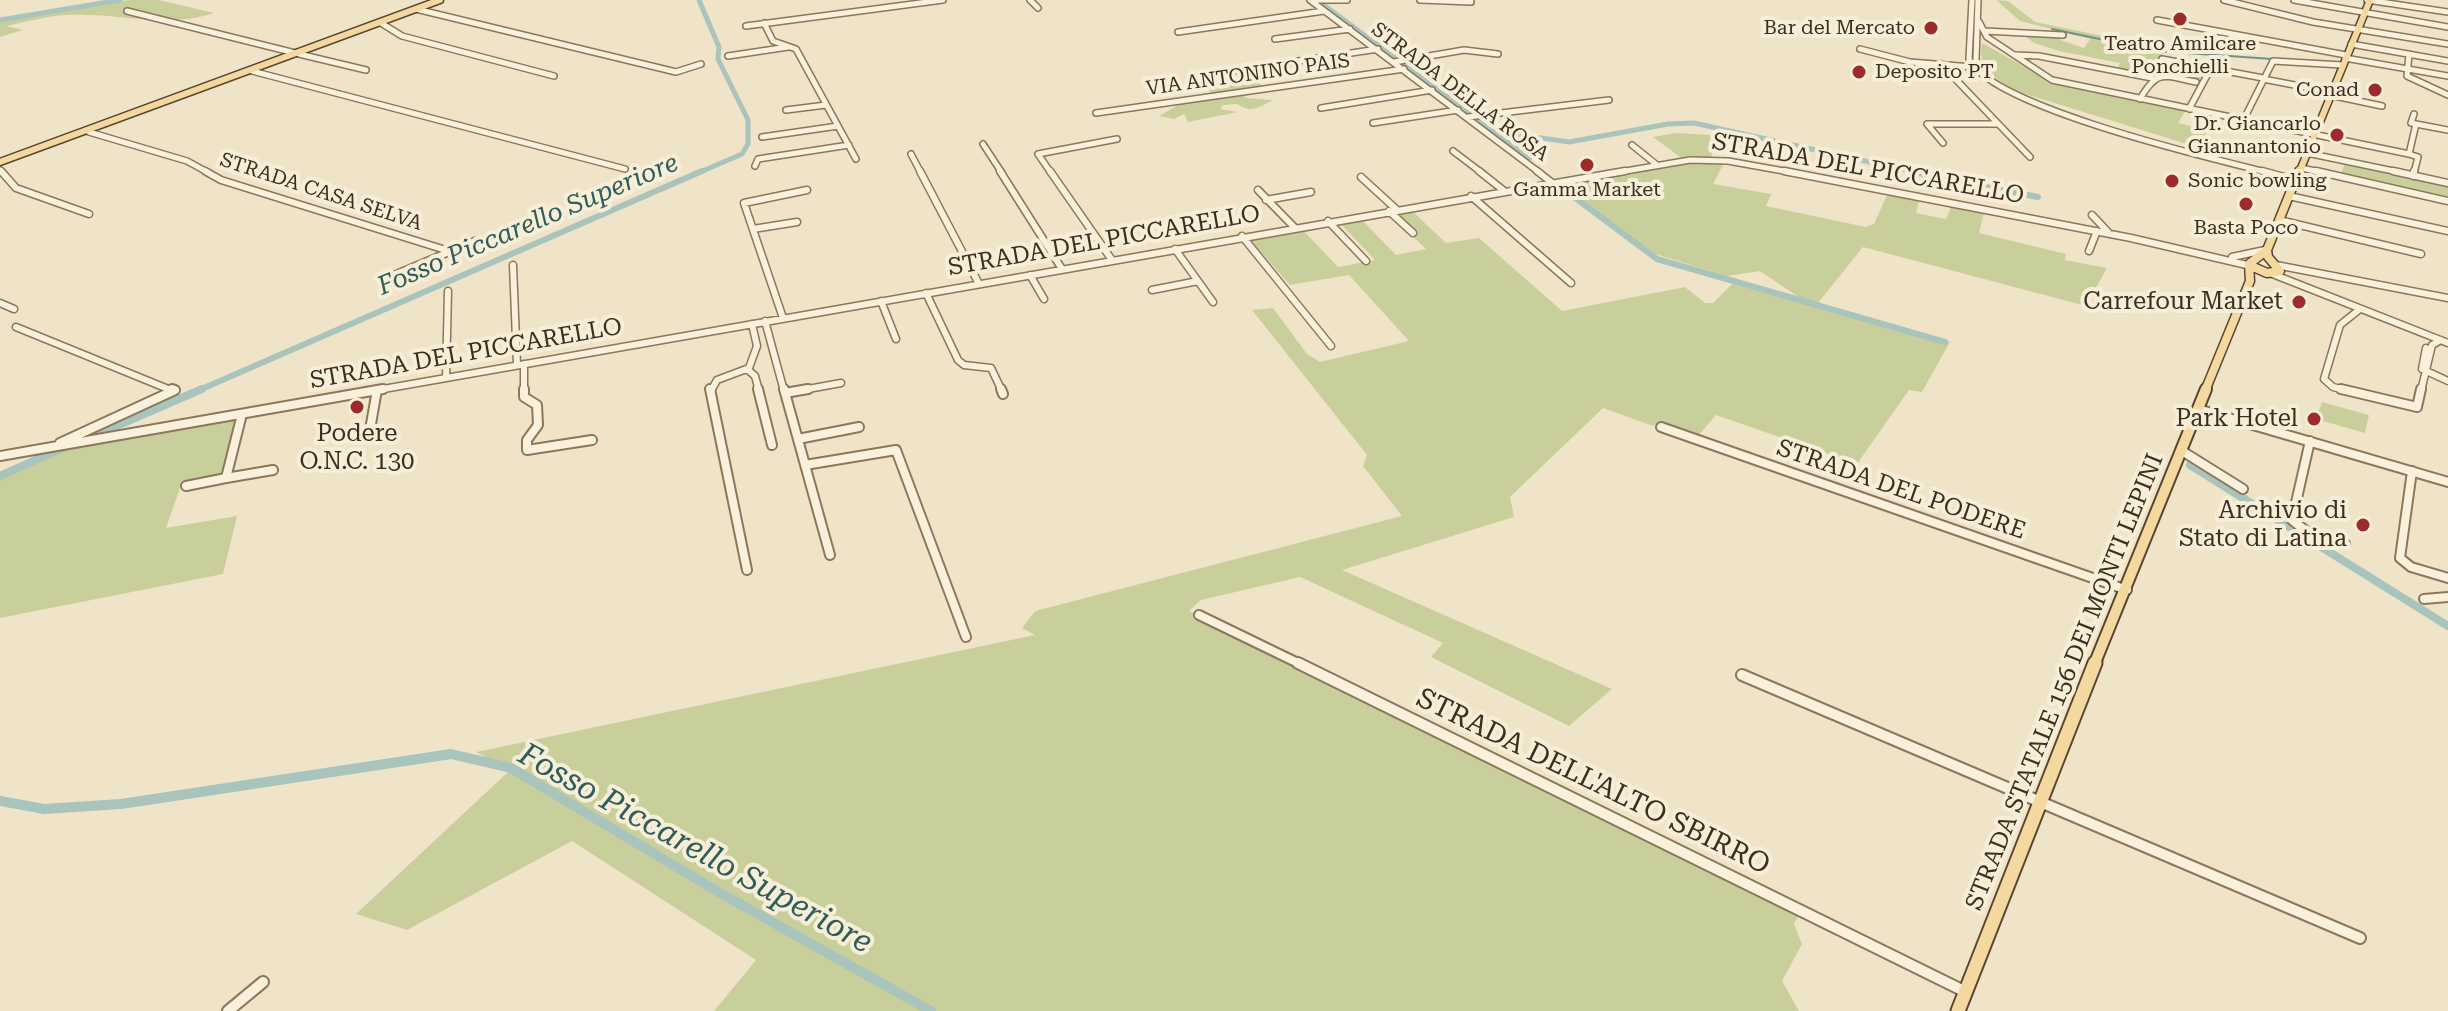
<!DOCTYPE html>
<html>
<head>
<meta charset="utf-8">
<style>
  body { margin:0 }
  canvas { display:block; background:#f0e4c8 }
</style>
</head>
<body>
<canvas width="2448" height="1011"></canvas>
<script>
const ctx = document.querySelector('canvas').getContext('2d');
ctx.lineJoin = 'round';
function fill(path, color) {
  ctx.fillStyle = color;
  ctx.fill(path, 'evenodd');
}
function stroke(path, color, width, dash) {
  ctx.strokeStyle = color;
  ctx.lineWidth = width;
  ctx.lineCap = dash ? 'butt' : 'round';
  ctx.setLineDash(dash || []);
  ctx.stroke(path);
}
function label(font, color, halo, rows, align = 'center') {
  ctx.font = font + ' "Roboto Serif",serif';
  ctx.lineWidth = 8;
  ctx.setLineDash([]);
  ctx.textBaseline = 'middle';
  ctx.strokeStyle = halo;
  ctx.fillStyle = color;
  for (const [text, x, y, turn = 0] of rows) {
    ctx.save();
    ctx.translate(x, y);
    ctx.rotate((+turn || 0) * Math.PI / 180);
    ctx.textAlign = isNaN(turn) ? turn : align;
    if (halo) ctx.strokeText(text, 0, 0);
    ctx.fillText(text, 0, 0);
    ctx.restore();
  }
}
const green = new Path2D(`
  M128,0H159L214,13C168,29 116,12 67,15C47,16 26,22 6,26L23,30L0,37V22Z
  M1996,0L2008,1L2035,22L2166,49L2161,58L2206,68L2199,82C2171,76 2145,76 2117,70L2120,63L2059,51L2034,43L2019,32L2063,36L2060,40L2084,48L2090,39L2020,21Z
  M1982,43L2052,82L2186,110L2178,123L2208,130L2200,148L2022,93C2000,82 1976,71 1982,43Z
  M1253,78L1263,87L1238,91L1246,98L1273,100C1260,107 1251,114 1237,104L1223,105L1220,109L1238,112L1188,122L1184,114L1174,119L1159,116L1185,101L1213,94L1203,85L1223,79Z
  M1676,133L1710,135L1712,157H1680L1653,137Z
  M1691,161L1724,163L1713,184L1771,194L1766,206L1866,227L1874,224L1887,195L1919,201L1916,213L1946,219L1951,207L1984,213L1979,233L2066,254L2065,260L2107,268L2086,306L1863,247L1818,303L1950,342L1922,392L1909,390L1857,464L1716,415L1699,435L1659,421L1653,426L1603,408L1510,497L1514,517L1342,570L1612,689L1569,726L1431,657L1443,643L1300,577L1201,600L1189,611L1799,915L1794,924L1802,944L1782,981L1799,1011H714L756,960L572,841L407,930L356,914L509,771L476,752L1035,635L1022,628L1035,611L1402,516L1363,466L1367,455L1252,310L1273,308L1307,354L1320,362L1409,341L1349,275L1290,285L1249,239L1302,229L1338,267L1375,260L1339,222L1361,219L1396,255L1426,249L1389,214L1411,210L1446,243L1479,238L1562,311L1685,287L1705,303H1713L1732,284L1798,302L1800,298L1760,271L1727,276L1652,253L1560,184Z
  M2345,163L2448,185V198L2341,174Z
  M2322,402L2369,415L2365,433L2316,419Z
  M237,418L221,477L181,485L166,528L237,516L223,574L0,618V476L59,450Z`);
const stream = new Path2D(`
  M2052,29L2157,51L2272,59`);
const canalFar3 = new Path2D(`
  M1317,0L1530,158
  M0,20L120,0
  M1493,131L1569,142L1668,124L1694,123L1919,173
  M698,173L742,154L748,144V120L718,59L719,47L699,0`);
const canalFar2 = new Path2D(`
  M1909,171L2038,197
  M1558,185L1657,259L1945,342
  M197,391L702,171`);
const canalFar1 = new Path2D(`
  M84,440L202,389
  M2190,465L2448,626
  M0,476L67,446`);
const canal = new Path2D(`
  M0,801L44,809L121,804L451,754L511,768L715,890L931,1011`);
const minorFar3 = new Path2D(`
  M1030,0L1038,8
  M1310,0L1540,173
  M1311,0H1347
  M1420,0L1471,2
  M1972,0L1969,59C1991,107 2214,159 2270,173
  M1978,0L1976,60L1983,71
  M2224,0L2313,22L2448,44
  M2294,0L2448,27
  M2367,0L2448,12
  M416,9L676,72L701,64
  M127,11L295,53
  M2157,20L2346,55
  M1979,22L1987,37L2052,80L2409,154
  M381,23L402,36L554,76
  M764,23L773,41L796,49L856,159
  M746,26L943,0
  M1985,31L2063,35
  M1178,32L1324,11
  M1275,39L1350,29
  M2351,44L2448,61
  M1860,49L1910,62L1972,67
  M299,54L366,70
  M2409,54L2407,76L2448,95
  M2015,55L2039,56L2152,78
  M728,56L788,47
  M2345,58L2448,76
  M2162,59L2263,78
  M1394,62L1464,50L1498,54
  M1941,64L2030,157
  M252,71L625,169
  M1225,72L1378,49
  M2263,79L2331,92
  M2330,95L2382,106
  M2140,99C2158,68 2164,76 2196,82
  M1321,108L1432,90
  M2189,109L2211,68
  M786,110L826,105
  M1096,113L1404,69
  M2414,114L2411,123L2416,124
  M1468,117L1609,100
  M2243,121L2273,61L2342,65
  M1373,123L1458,110
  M89,132L187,161L209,173
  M762,137L838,126
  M1943,143L1927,124H1998
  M983,144L1002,173
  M1632,145L1657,165
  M1453,151L1482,173
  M2307,153L2403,173
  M911,154L921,173
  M755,166L758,159L849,145
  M2301,168L2325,173
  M0,170L3,173
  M1051,173L1038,154L1117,139
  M1614,173L1690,160L1728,161L1795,173
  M2414,173L2418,157L2409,154L2416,124L2448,130`);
const minorFar2 = new Path2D(`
  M1,171L16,188L89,214
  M205,171L221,180L452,252
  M920,171L979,284
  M1000,171L1062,269
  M1050,171L1112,260
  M1479,171L1503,190
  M1537,171L1551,182
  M1784,171L2131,238L2251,266
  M2262,171L2295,180
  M2316,171L2448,201
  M2393,171L2448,183
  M2413,176L2414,171
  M1361,177L1396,209
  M1258,190L1294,227
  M1471,196L1571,283
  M2289,196L2448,231
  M1266,200L1311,192
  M1389,211L1413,233
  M2092,215L2108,232
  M2279,220L2421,254
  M1328,221L1366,261
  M753,229L797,222
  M1242,236L1331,346
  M1175,249L1213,302
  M2089,251L2097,231
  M2232,257L2265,250
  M513,265L517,365
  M2276,265L2448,298
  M2270,273L2448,343
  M1030,275L1044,299
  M399,285L387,278L475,241
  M1152,290L1198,281
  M926,293L958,360L964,365L991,368L1002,391
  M881,301L896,339
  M0,303L14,309
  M783,318L744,203L807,190
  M765,321L784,391
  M16,327L173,391
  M2426,348L2422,369L2448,381
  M524,364V391
  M747,369L755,376L759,391
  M446,378L448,291
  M372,391L1625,171
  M711,391L717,380L749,368L757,346L752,324
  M797,391L841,383
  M2349,391L2333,387L2324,379L2340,325L2360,309
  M2421,391L2432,345L2441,340`);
const minorFar1 = new Path2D(`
  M524,389V397L537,405L538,425L527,440V450L592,440
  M710,389L747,570
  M758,389L772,445
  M784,389L830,555
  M1001,389L1003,394
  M2341,389L2417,407L2421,389
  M785,393L808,389
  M2198,409L2448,482
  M371,424L377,390
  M1661,427L2127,590
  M798,439L859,427
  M2310,441L2292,520L2306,531L2345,544
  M60,443L175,390L172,389
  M2182,451L2243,489
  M0,456L383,389
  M805,465L896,450L966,637
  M2412,471L2400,558L2411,567L2448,578
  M226,478L273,470
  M186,486L226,478L242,414
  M2424,599L2448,597
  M1199,615L1302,665`);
const minor = new Path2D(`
  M1298,663L1966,992
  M1742,675L2360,938
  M228,1011L263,982`);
const majorFar3 = new Path2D(`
  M0,162L440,0
  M2299,173L2370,0`);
const majorFar2 = new Path2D(`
  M2251,266L2267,273L2280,271L2268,257L2267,250
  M2205,391L2250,281L2249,264L2267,250L2299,171`);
const majorFar1 = new Path2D(`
  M2094,665L2206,389`);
const major = new Path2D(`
  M1958,1011L2095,663`);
const markers = [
  [2180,19,8,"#9e2a2b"],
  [1931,28,8,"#9e2a2b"],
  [1859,72,8,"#9e2a2b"],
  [2375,90,8,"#9e2a2b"],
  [2337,135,8,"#9e2a2b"],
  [1587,165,8,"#9e2a2b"],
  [2172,181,8,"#9e2a2b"],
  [2246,204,8,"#9e2a2b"],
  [2299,302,8,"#9e2a2b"],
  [357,407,8,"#9e2a2b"],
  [2314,419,8,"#9e2a2b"],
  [2363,525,8,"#9e2a2b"]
];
const farPoinames = [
  ["Bar del Mercato",1915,28],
  ["Teatro Amilcare",2180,44,"center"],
  ["Ponchielli",2180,67,"center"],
  ["Deposito PT",1875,72,"left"],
  ["Conad",2359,90],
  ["Dr. Giancarlo",2321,124],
  ["Giannantonio",2321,147],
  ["Sonic bowling",2188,181,"left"],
  ["Gamma Market",1587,190,"center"],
  ["Basta Poco",2246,228,"center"]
];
const farStreetnames = [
  ["VIA ANTONINO PAIS",1248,75,-8],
  ["STRADA DELLA ROSA",1460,92,37],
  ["STRADA CASA SELVA",321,192,18]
];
const streetNames = [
  ["STRADA DEL PICCARELLO",1868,169,10],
  ["STRADA DEL PICCARELLO",1104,241,-10],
  ["STRADA DEL PICCARELLO",466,354,-10],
  ["STRADA DEL PODERE",1901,490,19],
  ["STRADA STATALE 156 DEI MONTI LEPINI",2065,682,-68]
];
const poiNames = [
  ["Carrefour Market",2283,302],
  ["Park Hotel",2298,419],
  ["Podere",357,434,"center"],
  ["O.N.C. 130",357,462,"center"],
  ["Archivio di",2347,511],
  ["Stato di Latina",2347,539]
];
const waterNames = [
  ["Fosso Piccarello Superiore",528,225,-23]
];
const nearStreetnames = [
  ["STRADA DELL'ALTO SBIRRO",1593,782,26]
];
const nearWaternames = [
  ["Fosso Piccarello Superiore",695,849,29]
];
fill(green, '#c9cf9b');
stroke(stream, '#6f938a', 2);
stroke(canalFar3, '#a9c4bc', 5);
stroke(canalFar2, '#a9c4bc', 6);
stroke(canalFar1, '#a9c4bc', 8);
stroke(canal, '#a9c4bc', 10);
stroke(minorFar3, '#8d765c', 8);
stroke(minorFar2, '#8d765c', 9);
stroke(minorFar1, '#8d765c', 12);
stroke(minor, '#8d765c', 14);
stroke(majorFar3, '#5b4430', 9);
stroke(majorFar2, '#5b4430', 11);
stroke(majorFar1, '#5b4430', 14);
stroke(major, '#5b4430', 17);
stroke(minorFar3, '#faf1dc', 5);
stroke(minorFar2, '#faf1dc', 6);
stroke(minorFar1, '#faf1dc', 8);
stroke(minor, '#faf1dc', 10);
stroke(majorFar3, '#f3d9a0', 6);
stroke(majorFar2, '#f3d9a0', 8);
stroke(majorFar1, '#f3d9a0', 10);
stroke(major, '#f3d9a0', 13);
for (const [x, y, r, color] of markers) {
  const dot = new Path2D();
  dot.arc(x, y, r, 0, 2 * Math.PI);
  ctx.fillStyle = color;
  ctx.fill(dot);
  stroke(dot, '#f7eed8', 3);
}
label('20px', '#3d2e20', '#f7eed8', farPoinames, 'right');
label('20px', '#3d2e20', '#f7eed8', farStreetnames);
label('24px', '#3d2e20', '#f7eed8', streetNames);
label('24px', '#3d2e20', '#f7eed8', poiNames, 'right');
label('italic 26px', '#2f5d5a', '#f7eed8', waterNames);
label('28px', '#3d2e20', '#f7eed8', nearStreetnames);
label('italic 32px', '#2f5d5a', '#f7eed8', nearWaternames);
</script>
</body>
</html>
